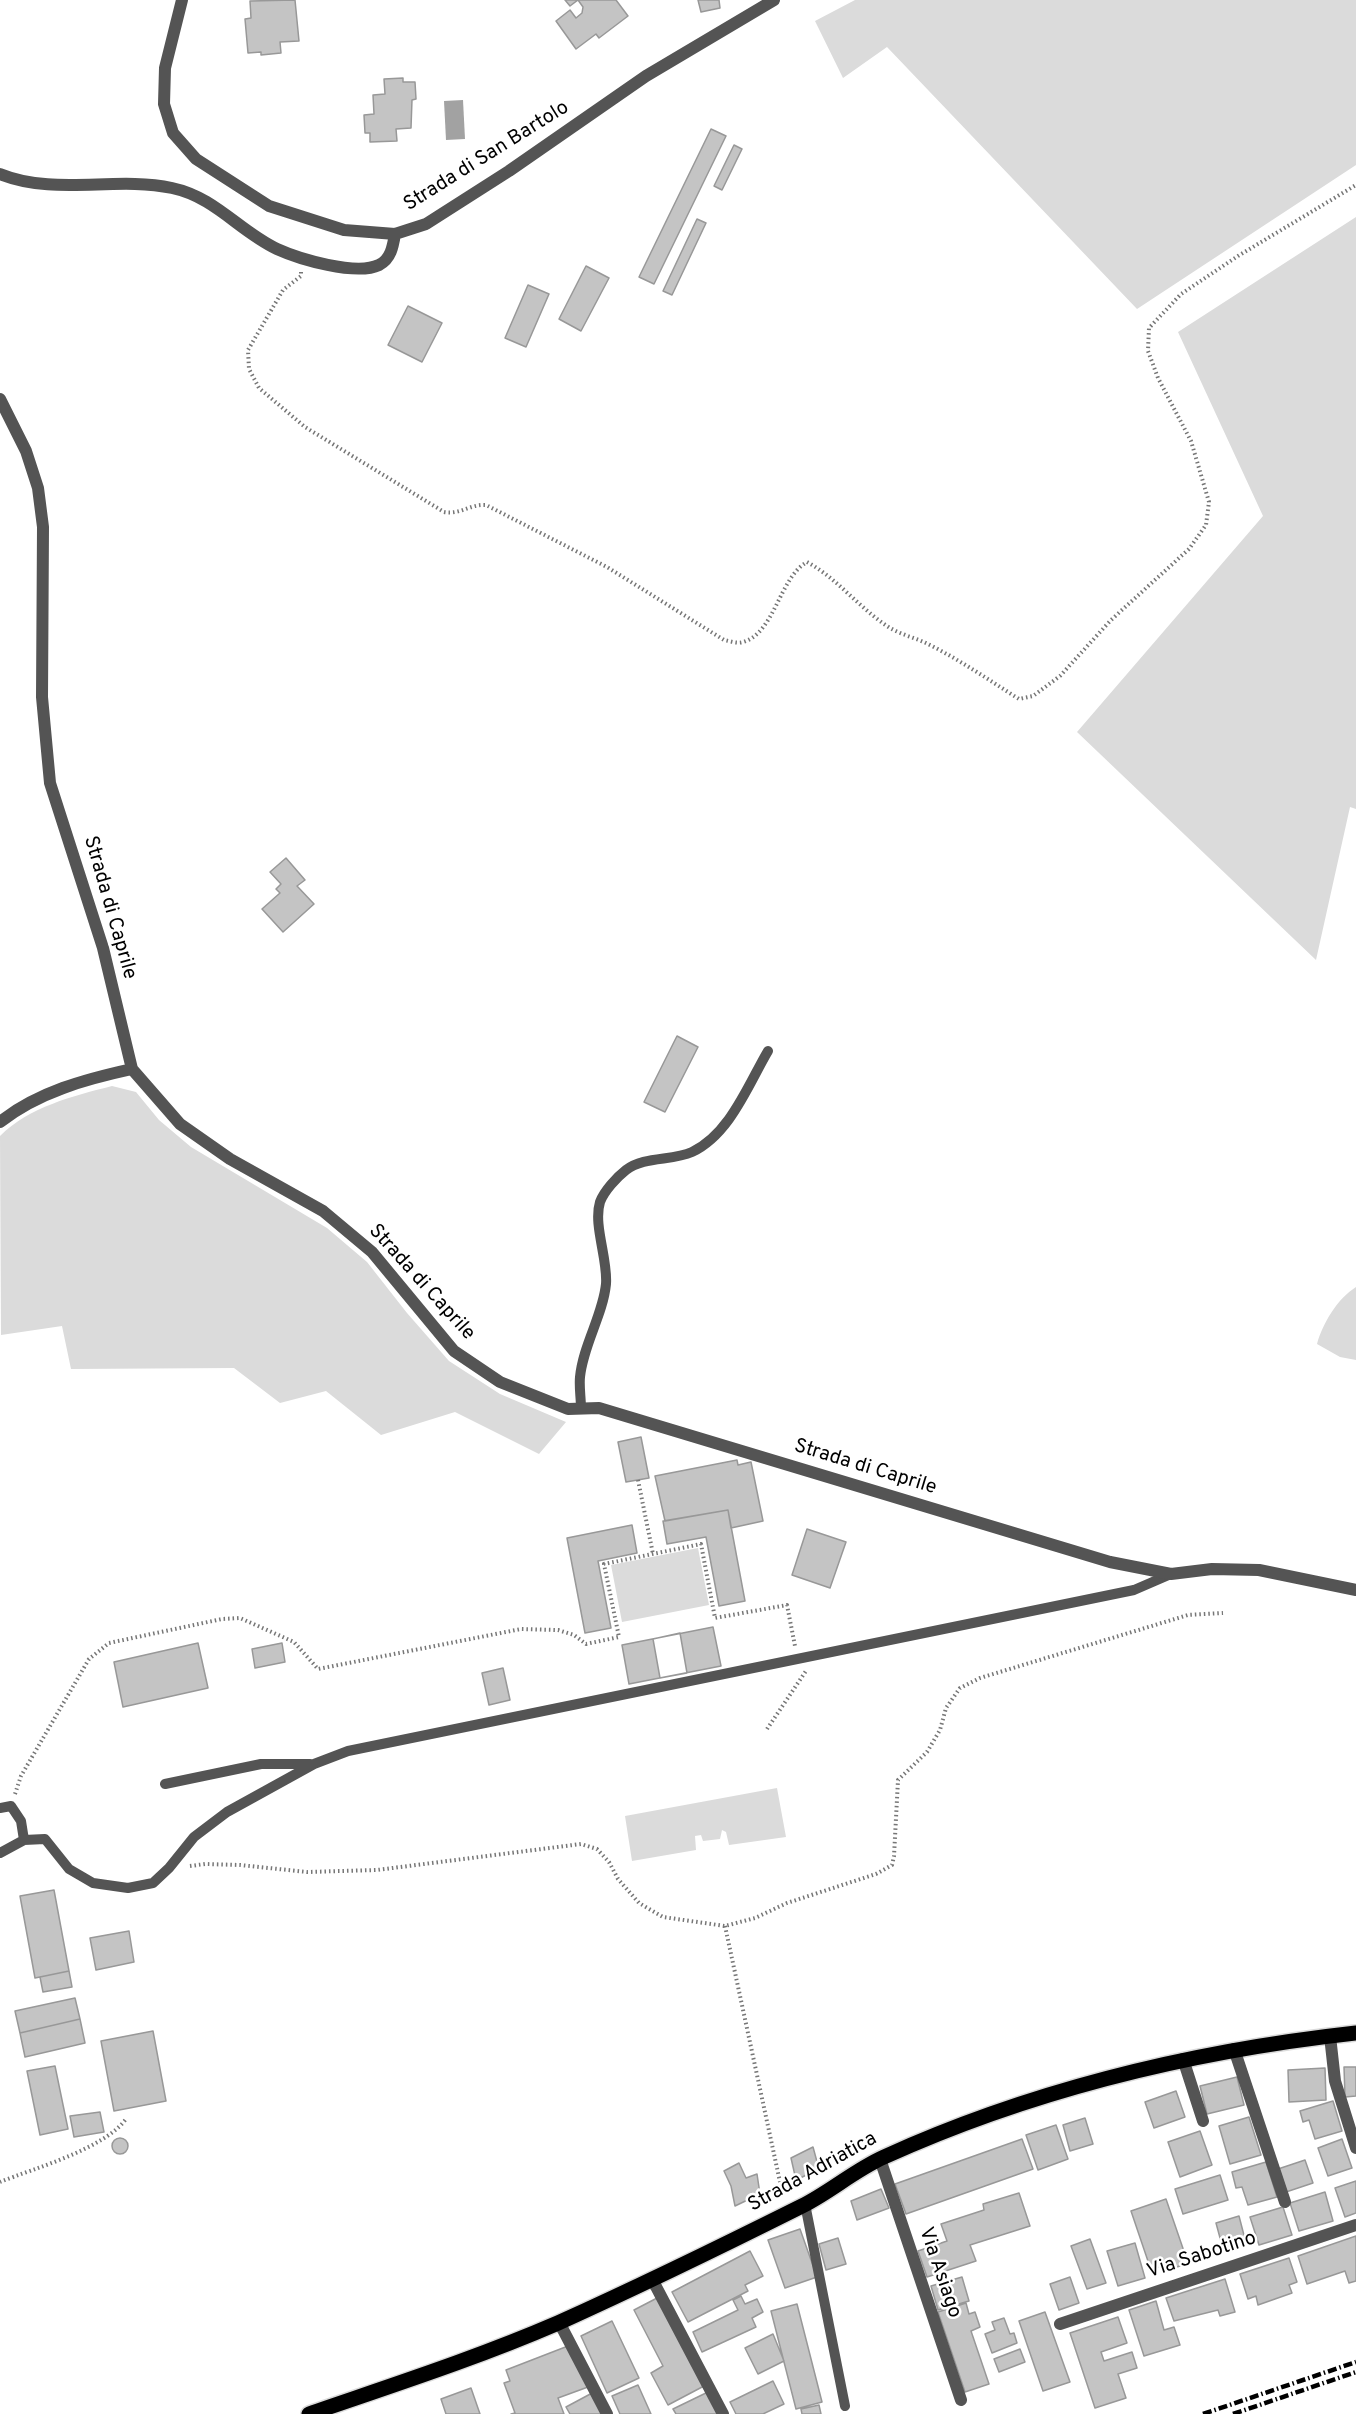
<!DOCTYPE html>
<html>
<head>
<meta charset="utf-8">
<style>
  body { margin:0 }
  canvas { display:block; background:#fff }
</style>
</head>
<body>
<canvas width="1356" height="2414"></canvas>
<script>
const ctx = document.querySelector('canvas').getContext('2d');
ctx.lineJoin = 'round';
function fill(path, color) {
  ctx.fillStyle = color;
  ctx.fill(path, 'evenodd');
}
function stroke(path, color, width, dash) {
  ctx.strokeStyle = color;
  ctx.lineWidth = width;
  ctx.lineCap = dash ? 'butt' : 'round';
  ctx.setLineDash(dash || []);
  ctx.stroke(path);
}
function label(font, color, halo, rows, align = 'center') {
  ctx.font = font + ' Overpass,sans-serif';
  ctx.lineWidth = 5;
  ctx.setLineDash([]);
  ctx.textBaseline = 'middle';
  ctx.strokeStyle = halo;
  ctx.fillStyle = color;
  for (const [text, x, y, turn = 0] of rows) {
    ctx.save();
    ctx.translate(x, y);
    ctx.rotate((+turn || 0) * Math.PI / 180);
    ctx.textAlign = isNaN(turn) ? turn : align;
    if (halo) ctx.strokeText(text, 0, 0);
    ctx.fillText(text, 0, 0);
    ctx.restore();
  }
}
const green = new Path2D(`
  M855,0H1356V165L1137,309L887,47L843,78L815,21Z
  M1356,217V809L1350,807L1316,960L1077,732L1263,516L1178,332Z
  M112,1086L136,1092L159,1120L191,1147L327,1228L367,1262L407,1313L449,1361L500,1394L566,1422L539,1454L455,1412L381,1435L326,1391L280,1403L234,1368L71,1369L62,1326L1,1335L0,1136C29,1107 73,1096 112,1086Z
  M1356,1287V1360L1340,1357L1317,1344C1323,1323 1337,1299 1356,1287Z
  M698,1548L709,1605L622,1622L611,1565Z
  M777,1788L786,1837L729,1845L726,1832L722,1830L720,1839L703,1841L701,1835L695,1836L696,1850L632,1861L625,1816Z`);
const water = new Path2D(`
  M463,100L465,139L446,140L444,101Z`);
const building = new Path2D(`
  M295,0L299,41L280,42L281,53L261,55V52L248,53L245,19L251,18L250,1Z
  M565,0H616L628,16L599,38L596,34L576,49L556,21L570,10L576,18L582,13L583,7L578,0L570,6Z
  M698,0H719L720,8L701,12Z
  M403,78V82H415L416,99L412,100L411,128L396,129L397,141L370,142V133H365L364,115L374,114L373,95L385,94L384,79Z
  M711,129L726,136L654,284L639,277Z
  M734,145L742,149L722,190L714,186Z
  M697,219L706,223L672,295L663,291Z
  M586,266L609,278L581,331L559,319Z
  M528,285L549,294L526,347L505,338Z
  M408,306L442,323L422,362L388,345Z
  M286,858L305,880L297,886L314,904L283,932L262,909L280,893L276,889L281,884L270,872Z
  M677,1036L698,1047L665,1112L644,1102Z
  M641,1437L649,1478L626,1482L618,1442Z
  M737,1460L738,1465L751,1462L763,1521L731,1528L728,1510L665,1521L655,1476Z
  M728,1510L745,1601L719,1606L706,1537L667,1544L663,1521Z
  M632,1525L637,1553L598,1561L611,1628L585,1633L567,1538Z
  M807,1529L846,1542L830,1588L792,1575Z
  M713,1627L721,1666L629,1684L622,1645Z
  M680,1633L687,1673L660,1678L653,1639Z
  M198,1643L208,1688L123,1707L114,1662Z
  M282,1643L285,1662L255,1668L252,1649Z
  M503,1668L510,1700L489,1705L482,1673Z
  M54,1890L69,1971L35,1978L20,1896Z
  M129,1931L134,1962L96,1970L90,1938Z
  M69,1971L72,1987L43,1992L40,1977Z
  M75,1998L80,2019L20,2033L15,2011Z
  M80,2019L85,2043L25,2057L20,2033Z
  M153,2031L166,2101L114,2111L101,2041Z
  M55,2066L68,2129L40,2135L27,2071Z
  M1344,2067H1356V2096L1345,2097Z
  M1325,2068L1326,2100L1289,2102L1288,2070Z
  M1237,2077L1244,2105L1207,2114L1200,2086Z
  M1176,2091L1185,2117L1154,2128L1145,2102Z
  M1333,2101L1342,2131L1315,2139L1309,2120L1303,2122L1300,2111Z
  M100,2112L104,2132L74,2137L70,2116Z
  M1249,2117L1261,2155L1230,2164L1219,2126Z
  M1085,2118L1093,2144L1070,2151L1063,2125Z
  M1056,2125L1068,2159L1038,2170L1026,2135Z
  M1200,2131L1212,2165L1180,2177L1168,2142Z
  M112 2146a8 8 0 1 1 16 0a8 8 0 1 1-16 0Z
  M1022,2139L1033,2169L906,2214L895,2184Z
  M1342,2139L1352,2168L1328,2176L1318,2148Z
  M813,2147L819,2169L796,2180L791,2158Z
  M1305,2160L1313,2183L1286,2192L1278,2169Z
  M1266,2162L1277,2197L1248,2205L1242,2187L1236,2188L1232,2172Z
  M739,2163L746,2178L757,2174L760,2194L735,2206L731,2186L724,2171Z
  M1220,2175L1228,2200L1183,2214L1175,2189Z
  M1356,2181V2213L1345,2217L1335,2188Z
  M881,2189L889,2208L857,2220L851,2201Z
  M1325,2192L1333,2221L1299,2231L1290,2203Z
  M1019,2193L1030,2226L970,2245L976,2261L927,2277L918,2251L947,2241L941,2224L984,2210L983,2204Z
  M1166,2199L1188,2263L1169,2270L1167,2264L1151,2270L1131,2211Z
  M1283,2207L1292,2235L1259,2245L1250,2217Z
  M1239,2216L1246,2243L1223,2249L1216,2223Z
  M800,2229L817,2277L785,2288L768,2240Z
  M1356,2236V2281L1349,2283L1345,2271L1307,2284L1298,2256Z
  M838,2238L846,2264L826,2270L819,2244Z
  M1090,2239L1106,2283L1087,2289L1071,2246Z
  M1135,2243L1145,2278L1118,2286L1107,2251Z
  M750,2251L763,2276L745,2285L748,2291L688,2322L672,2292Z
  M1289,2258L1297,2282L1289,2285L1292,2293L1258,2305L1256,2296L1248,2299L1240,2274Z
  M962,2277L969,2301L938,2310L931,2286Z
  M1070,2277L1079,2303L1059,2310L1050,2284Z
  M1225,2279L1235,2312L1220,2316L1218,2310L1174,2321L1166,2298Z
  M741,2296L745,2304L757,2299L763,2312L752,2318L756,2327L702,2352L693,2332L738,2310L733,2300Z
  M659,2297L704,2386L668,2405L651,2373L663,2366L634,2310Z
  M1156,2301L1164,2330L1174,2327L1180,2345L1144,2356L1129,2310Z
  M966,2303L969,2314L975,2312L980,2327L971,2331L989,2384L965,2392L938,2312Z
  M797,2304L822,2402L796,2409L771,2311Z
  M1045,2312L1070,2382L1043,2391L1019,2321Z
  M1118,2317L1127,2343L1101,2352L1104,2361L1132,2352L1137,2368L1118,2374L1126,2398L1095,2408L1070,2333Z
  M1004,2318L1010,2334L1014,2333L1017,2343L992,2353L985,2334L995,2330L992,2322Z
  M612,2321L639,2378L607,2393L581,2336Z
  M773,2334L784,2361L758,2374L745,2348Z
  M568,2346L588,2387L558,2398L564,2414H511L515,2413L504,2383L510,2381L506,2370Z
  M1020,2349L1025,2362L999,2372L994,2359Z
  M773,2381L784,2404L763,2414H736L730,2402Z
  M638,2385L651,2414H620L612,2396Z
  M471,2388L480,2414H446L441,2399Z
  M594,2392L606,2414H570L566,2407Z
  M708,2392L718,2414H676L673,2409Z
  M819,2405L821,2414H802L801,2409Z`);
const path = new Path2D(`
  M301,272V276L283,290L248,350L249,369L259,388L305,427L444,512C460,515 470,504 486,505L607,567L724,640C730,641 737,644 743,642C775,633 779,578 807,562C837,578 860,609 890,628C902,635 916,638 928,644C960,660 989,680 1019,699L1033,696L1060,676L1111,620L1189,549L1206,525L1209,502L1191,441L1158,378L1148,351L1149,328L1181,294L1238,256L1356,185
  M638,1480L653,1554
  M767,1729L806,1671
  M15,1794L21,1776L89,1659L109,1643L222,1619L240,1618L294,1642L318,1669L521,1629L558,1630L574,1635L586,1644L619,1637L604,1564L701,1544L715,1618L787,1605L795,1646
  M190,1866L205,1864L240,1865L307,1872L377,1870L581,1844L597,1849L609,1862L618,1879L639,1903L663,1917L725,1926L755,1918L787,1903L876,1874L892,1865L894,1856L898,1780L927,1752L940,1730L946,1708L960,1688L980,1678L1188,1615L1223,1613
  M725,1926L780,2182
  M0,2182C35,2168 104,2149 126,2119`);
const lane = new Path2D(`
  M581,1409C581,1398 579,1387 580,1377C583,1345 603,1315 606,1284C608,1259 593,1225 600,1202C604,1191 617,1177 626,1170C644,1156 672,1161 692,1152C730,1134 748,1085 768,1051
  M165,1784L261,1764H310
  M0,1808L11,1806L21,1821L24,1840
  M0,1853L24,1840L45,1839L69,1869L93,1883L128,1888L153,1883L169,1868L194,1837L227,1812L314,1764L348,1751L1134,1590L1171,1574
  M805,2204L845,2406`);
const street = new Path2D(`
  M182,0L165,68L164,104L173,133L196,159L269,206L344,230L395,234L426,224L509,171L646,76L774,0
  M0,174C54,196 116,176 172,188C215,197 239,231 277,249C299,259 356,276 379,265C391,259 393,246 395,234
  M0,399L26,451L38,488L43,527L42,697L50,783L103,948L132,1069L180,1124L230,1159L323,1211L372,1252L454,1351L500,1382L568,1409L599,1408L1110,1562L1171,1574L1212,1569L1259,1570L1356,1590
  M0,1122C38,1092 86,1079 132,1069
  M1330,2036L1335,2081L1356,2148
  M1234,2049L1285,2202
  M1183,2059L1203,2121
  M880,2159L961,2400
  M652,2279L723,2414
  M559,2322L607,2414
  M1060,2324L1356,2225`);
const primary = new Path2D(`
  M309,2414C393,2385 477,2358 558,2323C640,2286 722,2246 802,2206C830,2192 855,2170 884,2157C1034,2089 1193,2051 1356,2033`);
const rail = new Path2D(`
  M1203,2414L1356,2362
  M1233,2414L1356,2372`);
const streetNames = [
  ["Strada di San Bartolo",487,157,-32],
  ["Strada di Caprile",109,908,74],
  ["Strada di Caprile",421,1283,48],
  ["Strada di Caprile",865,1468,17],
  ["Strada Adriatica",813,2173,-29],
  ["Via Sabotino",1202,2256,-18],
  ["Via Asiago",939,2273,71]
];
fill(green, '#dbdbdb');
fill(water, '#a2a2a2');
fill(building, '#c4c4c4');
stroke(building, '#989898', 1.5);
stroke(primary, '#dbdbdb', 18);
stroke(path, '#767676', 4, [1.5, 3]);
stroke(lane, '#545454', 10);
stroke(street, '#545454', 12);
stroke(primary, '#000', 15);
stroke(rail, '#000', 4.5, [9, 3, 1.5, 3]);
label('20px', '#000', '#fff', streetNames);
</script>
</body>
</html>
